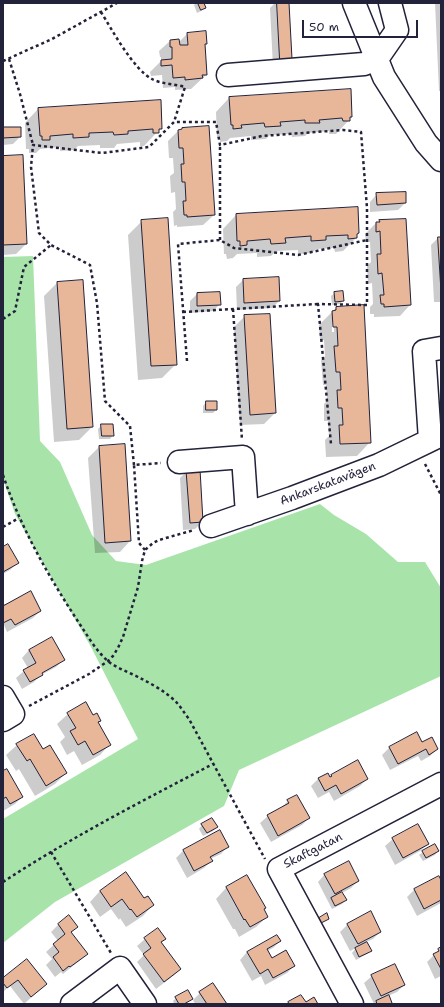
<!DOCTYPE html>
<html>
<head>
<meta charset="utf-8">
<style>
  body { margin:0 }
  #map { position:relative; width:444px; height:1007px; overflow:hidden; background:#fff; font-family:"Shantell Sans",sans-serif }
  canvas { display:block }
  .frame { position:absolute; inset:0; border:4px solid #22223b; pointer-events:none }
  .scale { position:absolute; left:302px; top:20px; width:116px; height:18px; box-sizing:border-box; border:2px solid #22223b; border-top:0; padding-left:5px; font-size:12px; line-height:14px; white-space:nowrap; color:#22223b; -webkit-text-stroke:3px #fff; paint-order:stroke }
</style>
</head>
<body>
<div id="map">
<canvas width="444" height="1007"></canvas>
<div class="frame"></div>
<div class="scale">50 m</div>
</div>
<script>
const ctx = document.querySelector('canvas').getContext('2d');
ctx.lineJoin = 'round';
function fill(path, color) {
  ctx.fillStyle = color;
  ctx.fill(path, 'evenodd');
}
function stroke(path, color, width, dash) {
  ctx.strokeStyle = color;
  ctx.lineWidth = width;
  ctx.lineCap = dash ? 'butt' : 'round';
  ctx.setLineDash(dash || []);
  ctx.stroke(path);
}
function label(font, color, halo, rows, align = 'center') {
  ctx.font = font + ' "Shantell Sans",sans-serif';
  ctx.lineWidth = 3;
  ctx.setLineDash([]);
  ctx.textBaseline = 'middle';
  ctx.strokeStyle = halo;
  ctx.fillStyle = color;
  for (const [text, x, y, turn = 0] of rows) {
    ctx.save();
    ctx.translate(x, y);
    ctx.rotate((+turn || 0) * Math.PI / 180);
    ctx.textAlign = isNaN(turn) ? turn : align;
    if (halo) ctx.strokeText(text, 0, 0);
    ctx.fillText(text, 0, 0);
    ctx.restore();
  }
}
const green = new Path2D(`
  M33,256L40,441L60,462L92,535L116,561L146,565L320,504L334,515L366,534L398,562H425L441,588V676L239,770L224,806L55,902L3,943V819L138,739L91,647L15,514L3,479V257Z`);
const shadow = new Path2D(`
  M196,3H203L205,8L201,11L197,13L194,5Z
  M275,3H288L291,59L273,67L270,8Z
  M435,3H441V91H439Z
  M187,34L204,45L206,75L191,89L175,90V87L163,88L162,75L151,76L150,72L161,61V57H160L159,51L170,41L179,42Z
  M229,98L351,117L349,119V120L336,134H329V131L308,133L305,136L292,137L291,134L270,135L266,139L251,140V136L230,138L227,141L220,142V138H217L216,112Z
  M38,109L161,128L144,146H140V142L117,144L114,148H100V145L78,146L74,150L60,151V147L40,149L36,153H29V149H26L25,123Z
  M3,128L20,137L13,144L3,145Z
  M182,129L214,215L203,225L177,227V225L174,226L173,212L176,209L175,192L171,193L170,176L174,173L173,158H169L168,141L178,131Z
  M3,157L26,244L16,254L3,255Z
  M377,194L405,203L398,210L370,212V202Z
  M236,215L358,233L356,235V238L343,251L335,252L334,248L316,249L312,253L298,254V250L276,251L271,256L257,257V253L237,254L233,258L227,259L226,254H224L223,229Z
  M405,220L410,305L400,316L374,317V314H370V307L373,304L372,283L368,284L367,266L371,262L370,242H366L365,234L376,223H377L380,221Z
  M142,221L176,364L162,378L138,380L128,235Z
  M438,238H441V302H434L431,245Z
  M243,280L279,301L272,308L237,310L236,287Z
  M57,283L92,427L79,440L54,442L44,296Z
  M219,293L220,304L213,311L190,313V301L197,294Z
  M335,293L343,300L340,304L332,305L331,296Z
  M336,308L370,442L357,456L326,457L325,440L329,436L328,421H324V404L327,401L326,385H323L321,360L325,357L324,340H320L319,325ZM332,319H334V332H332Z
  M245,316L275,413L264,424L240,425L234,327Z
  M206,402L216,410L213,413H203V406Z
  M102,425L113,435L110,439H99L98,429Z
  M124,446L130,541L120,552L95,553L88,458L99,447Z
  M187,471L202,522L195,529L183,530L180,478Z
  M3,548L17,563L10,570L3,574Z
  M3,605L4,607L40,611L33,618L7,632L4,625L3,626Z
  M29,650L63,660L56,667L41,675L34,682L22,689L16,678L24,671L28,668L22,658Z
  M68,714L93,717L100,721L98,723L110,744L100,755L82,765L74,751L67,755L60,742L65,737L57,724Z
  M417,734L422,743L437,749L430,756L421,761L418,756L390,770L382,755L389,748Z
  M17,745L66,773L55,784L35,796L19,769L16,771L6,755Z
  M3,773L22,797L15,804L3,811Z
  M328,774L330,777L332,776L367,779L360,786L334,801L329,792L318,798L311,786L318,779Z
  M288,801L309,818L302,825L271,842L260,823L268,816L281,809V808Z
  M202,825L216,827L213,831L203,836L199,829Z
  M219,831L228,846L221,854L210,859L211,861L204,868L187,878L176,858L183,851Z
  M393,839L428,844L420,851L395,865L385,846Z
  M438,851L435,855L423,861L419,855L423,852Z
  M126,873L144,899L153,905L143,916L126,927L120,918L119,920L111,909L100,917L90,902L100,891Z
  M325,874L358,881L351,888L342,893L346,900L342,904L332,909L318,882Z
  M247,877L267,917L256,927L239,937L235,929H233L216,899L226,888Z
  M439,877L441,882V903L417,916L407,897L414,890Z
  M69,917L77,927L71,933L87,954L79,961L63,974L61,972L55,977L46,965L52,959L46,952L58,941L51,932L58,925Z
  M347,925L380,932L373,939L366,942L371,950L367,954L356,960L352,953L356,948L350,951L340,932Z
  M158,930L165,939L161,943L180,969L173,976L156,989L137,962L144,955L137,946L145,939Z
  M280,941L273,948L267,951L272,959L294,966L287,973L265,985L261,976L252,981L240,960L247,952Z
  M441,948V976L435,979L427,962Z
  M27,960L46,984L24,1004L10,986L3,992V979Z
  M372,976L404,985L397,992L388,996L390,1004H374L364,983Z
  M200,993L226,1004H195L193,1000Z
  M176,998L191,999L185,1004H174L173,1001Z`);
const building = new Path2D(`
  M198,3H204L206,8L201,10Z
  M277,3H289L292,59L280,60Z
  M206,31L207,44H205L207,75H202L203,78L185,80V77L173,78L172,65L161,66V60L172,59V47H170V40L179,39L180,45H188L187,33Z
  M351,89L352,117H350V121H343L342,118L319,120L320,123H305V120L280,122L281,126L265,127L264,123L241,125L242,128L233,129V125H231L229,97Z
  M161,100L162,129H159V133H153V129L128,131V134L114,135L113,132L89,133V137L73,138V134L50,136V140H42V136H40L38,108Z
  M209,126L215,215L187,217V215H184L183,201H186L185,182H182L181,164H184L183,148H179L178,130L182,129V128Z
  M3,127H21V137L3,138Z
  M23,155L27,244L3,245V156Z
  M406,192V203L377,205L376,193Z
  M358,207L359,233L357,234V238L348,239V235L326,236V240L311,241V236L285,238L286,243L271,244L270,239L247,241V245L240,246V241H237L236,214Z
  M168,218L177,365L151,366L141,220Z
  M406,219L411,305L384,307V304H381L380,295H384L382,273L378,274L377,254H381L380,231L376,232V222H380L379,220Z
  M438,237H441V291Z
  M279,277L280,301L244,303L243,279Z
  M83,280L93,427L67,429L57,282Z
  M343,291L344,301L335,302L334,292Z
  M220,292L221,305L197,306V293Z
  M364,305L371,443L340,444L339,425H343L342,408H338L337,390H341L340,372H336L334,346H338L337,327H333L332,311L336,310V307Z
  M270,314L276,413L250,415L244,315Z
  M206,401H217V410H206Z
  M101,424H113L114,436H102Z
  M125,444L131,541L105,543L99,446Z
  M200,469L203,522L190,523L186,470Z
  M8,544L19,563L3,572V547Z
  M31,591L41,611L15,625L11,619L3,623V603L4,605Z
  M52,637L65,660L42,673L43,675L30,682L23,670L36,663L29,650Z
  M86,702L93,715L97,713L101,721L98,722L111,745L93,755L85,741L78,745L70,731L76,728L67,713Z
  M417,732L422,742L432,737L438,749L429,755L426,749L398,764L389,747Z
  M34,734L43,749L50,745L67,773L46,786L30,759L27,761L16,744Z
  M358,760L368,779L341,794L336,785L325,791L318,778L328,773L330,777L332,776L331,775Z
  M7,769L23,797L10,804L6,797L3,799V771Z
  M297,795L310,818L278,836L267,815L289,803L287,800Z
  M212,818L218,827L207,833L201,824Z
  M418,824L429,844L403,858L392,838Z
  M220,830L229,847L210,857L213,861L194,871L183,850Z
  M435,844L439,851L426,858L422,851Z
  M349,861L359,881L335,894L324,874Z
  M126,872L144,898L148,896L154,905L137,917L131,909L130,910L122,899L111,907L100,891Z
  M247,875L266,908L264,909L268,917L250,927L245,919L244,920L226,887Z
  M439,876L441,880V900L424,909L414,889Z
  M342,892L347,900L335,906L331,898Z
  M371,911L381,932L358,944L347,924Z
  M327,913L329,919L321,923L319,918Z
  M69,915L78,927L71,932L88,954L70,967L69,966L63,971L53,957L59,952L53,944L65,934L58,924Z
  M158,928L166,939L161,942L181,969L164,982L143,954L151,948L144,938Z
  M277,935L281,941L267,949L272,958L286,950L295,966L273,978L268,969L260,974L247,952Z
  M367,942L372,951L359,957L355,948Z
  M441,947V969L433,954L439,951L438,949Z
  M27,959L47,984L31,997L18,980L7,988L3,983V978Z
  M395,964L405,985L381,996L371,975Z
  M213,983L227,1004H207L199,992Z
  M188,990L193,999L184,1004H179L175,997Z
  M301,995L306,1002L314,997L318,1004H289L288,1002Z
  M389,995L392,1003L390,1004H377L376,1001Z`);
const path = new Path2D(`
  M101,12C112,30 134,70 152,79C161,84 175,84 185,87L174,122
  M9,59L20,94L33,145
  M3,61L52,39L117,3
  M220,240V145
  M233,309L242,440
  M183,312L318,304
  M3,319L15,311L24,267L51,245
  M187,361L178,244L220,240L234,248L298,255L367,240
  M425,464L441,495
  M134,465L130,426L105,401L97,303L90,265L51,245L39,233L31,167L33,145L102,153L149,147L174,122H216L220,145L262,136L343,130L361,132L367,208V305L318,304L331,444
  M3,475C21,529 50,579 81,626C89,638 97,652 109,662C117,668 128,672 138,677C152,684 168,693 178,704C182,709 185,714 189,719L265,859
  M3,527L19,518
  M145,550L139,543L134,465L161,463
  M29,706L89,674L108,661L113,656L118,648L123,637L138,587L142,561L145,550L153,543L159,540L194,530
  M51,852L111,953
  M3,882C70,838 142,801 213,764`);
const minor = new Path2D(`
  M354,3L384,77L426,143L441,160
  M228,75L364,64L377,59L397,30L390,3
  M430,440L424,351L441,348
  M179,462L243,457L247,514
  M211,526L292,498L379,465L441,435
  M3,697L13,714L3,720
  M72,1004L120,968L145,1004
  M352,1004L279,869L441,784`);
const streetNames = [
  ["Ankarskatavägen",328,484,-21],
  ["Skaftgatan",313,851,-27]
];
fill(green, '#a8e4aa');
fill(shadow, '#0003');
fill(building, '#e8b799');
stroke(building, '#22223b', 1);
stroke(minor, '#22223b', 25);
stroke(path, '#22223b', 2.5, [3, 3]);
stroke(minor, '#fff', 22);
label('12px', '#22223b', '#fff', streetNames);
</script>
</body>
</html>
